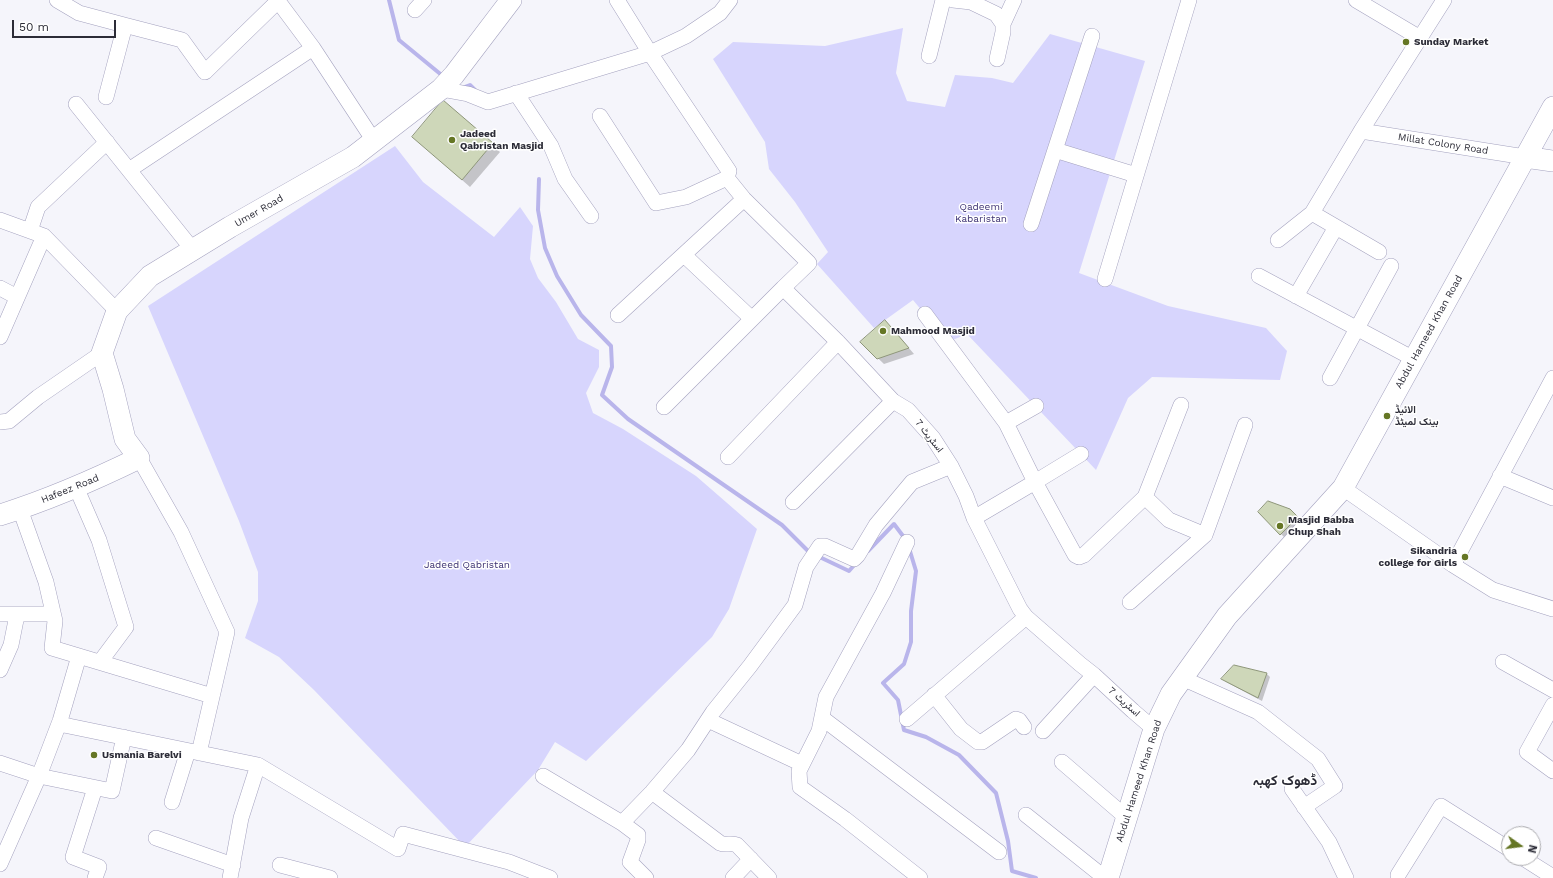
<!DOCTYPE html>
<html>
<head>
<meta charset="utf-8">
<style>
  body { margin:0 }
  #map { position:relative; width:1553px; height:878px; overflow:hidden; background:#f5f5fb; font-family:"Work Sans",sans-serif }
  canvas { display:block }
  .north { position:absolute; left:1501px; top:826px; width:40px; height:40px; box-sizing:border-box; background:#fff; border:1px solid #ababaf; border-radius:50%; rotate:104deg; font-size:11px; font-weight:700; line-height:16px; text-align:center; color:#2c2c37 }
  .north::after { content:''; display:block; margin:auto; width:14px; height:18px; background:#657624; clip-path:polygon(50% 0,100% 100%,50% 72%,0 100%) }
  .scale { position:absolute; left:12px; top:20px; width:104px; height:18px; box-sizing:border-box; border:2px solid #2c2c37; border-top:0; padding-left:5px; font-size:12px; line-height:14px; white-space:nowrap; color:#2c2c37; -webkit-text-stroke:3px #fff; paint-order:stroke }
</style>
</head>
<body>
<div id="map">
<canvas width="1553" height="878"></canvas>
<div class="north">N</div>
<div class="scale">50 m</div>
</div>
<script>
const ctx = document.querySelector('canvas').getContext('2d');
ctx.lineJoin = 'round';
function fill(path, color) {
  ctx.fillStyle = color;
  ctx.fill(path, 'evenodd');
}
function stroke(path, color, width, dash) {
  ctx.strokeStyle = color;
  ctx.lineWidth = width;
  ctx.lineCap = dash ? 'butt' : 'round';
  ctx.setLineDash(dash || []);
  ctx.stroke(path);
}
function label(font, color, halo, rows, align = 'center') {
  ctx.font = font + ' "Work Sans",Vazirmatn,sans-serif';
  ctx.lineWidth = 3;
  ctx.setLineDash([]);
  ctx.textBaseline = 'middle';
  ctx.strokeStyle = halo;
  ctx.fillStyle = color;
  for (const [text, x, y, turn = 0] of rows) {
    ctx.save();
    ctx.translate(x, y);
    ctx.rotate((+turn || 0) * Math.PI / 180);
    ctx.textAlign = isNaN(turn) ? turn : align;
    if (halo) ctx.strokeText(text, 0, 0);
    ctx.fillText(text, 0, 0);
    ctx.restore();
  }
}
const green = new Path2D(`
  M903,28L896,73L907,101L945,107L955,75L992,78L1013,83L1050,34L1145,61L1079,273L1168,306L1266,328L1287,351L1280,380L1152,377L1128,398L1096,470L967,334L948,342L913,300L874,328L817,264L828,252L795,202L769,169L765,142L713,59L733,42L825,46Z
  M395,146L423,182L494,237L520,207L533,226L530,259L538,278L556,302L578,339L599,350V367L586,393L593,413L623,429L696,476L757,529L729,609L712,637L586,761L555,742L538,770L465,847L314,690L279,657L245,638L258,601V572L239,521L148,306Z`);
const shadow = new Path2D(`
  M443,102L500,152L470,187L413,137Z
  M891,327L914,354L884,364L861,342Z
  M1290,510L1301,522L1284,537L1259,512Z
  M1267,674L1270,677L1262,701L1226,682L1222,679Z`);
const stream = new Path2D(`
  M389,0L399,40L444,77
  M462,88L470,85L475,90
  M539,179L538,210L545,248L557,276L581,315L611,346L612,367L602,395L628,419L782,525L809,552L849,571L856,563
  M909,548L916,571L911,611V642L904,664L883,683L898,700L904,730L926,737L959,755L996,793L1008,841L1012,871L1036,878
  M868,551L894,524L906,540`);
const building = new Path2D(`
  M443,100L493,143L462,180L412,137Z
  M885,320L909,348L877,359L860,342Z
  M1268,501L1290,509L1298,517L1280,535L1258,512Z
  M1234,665L1267,673L1258,698L1221,679Z`);
const street = new Path2D(`
  M57,0L79,13L124,25V29L106,97
  M279,0L278,1L313,48L374,141
  M617,0L650,53L729,171L727,178L744,199L809,263L783,288
  M953,0L971,2L996,14L1003,24V32L997,59
  M1356,0L1420,38
  M415,10L424,0
  M1003,24L1014,0
  M124,25L182,40L205,72L278,1
  M929,56L943,0
  M441,89L468,94L488,102L650,53L686,36L720,13L730,0
  M516,93L551,146L565,179L591,216
  M76,104L193,250
  M600,116L656,203L686,197L727,178
  M1361,131L1525,157
  M1055,150L1136,175
  M129,170L313,48
  M1312,213L1379,252
  M0,220L44,236L117,311
  M1031,224L1092,36
  M30,231L38,207L107,142
  M1278,240L1312,213L1361,131L1444,0
  M684,255L751,318
  M1259,276L1414,359
  M1105,279L1189,0
  M0,288L17,297
  M1296,296L1336,227
  M925,314L1006,423L1035,482L974,518
  M618,315L744,199
  M0,337L44,236
  M1330,378L1391,266
  M664,407L783,288L838,342L893,401L908,410L933,438L951,466L966,496L974,518L1020,609L1026,617L1080,664L1094,675L1133,711L1154,729
  M0,422L9,421L38,397L102,353
  M1006,423L1036,406
  M1081,454L1035,482L1075,555L1079,557L1084,555L1145,497L1169,520L1205,535L1130,602
  M728,457L838,342
  M139,458L181,532L227,632L199,753
  M1500,476L1553,498
  M76,487L99,540L126,627L100,662
  M1343,488L1453,565L1493,590L1553,609
  M1145,497L1181,405
  M793,502L893,401
  M20,509L46,582L55,621L52,648L212,696
  M1205,535L1245,425
  M907,542L883,593L826,697L819,731L799,771L800,787L845,819L920,878
  M1453,565L1553,378
  M0,614H53
  M1503,662L1553,690
  M0,670L11,645L17,615
  M1182,678L1258,712L1318,759L1335,786L1304,807
  M934,695L961,729L978,742H982L1016,719L1019,720L1024,727
  M1553,705L1527,752L1553,771
  M822,718L999,852
  M907,719L1026,617
  M708,720L802,764
  M59,724L258,765L398,849L403,834L509,862L550,878
  M1043,731L1094,675
  M1062,762L1127,818
  M0,763L39,776L112,791L124,737
  M543,776L622,823L638,835V840L630,862L646,878
  M1292,789L1329,842L1346,878
  M652,792L720,843C726,846 731,842 737,845L769,878
  M172,802L188,751
  M1026,815L1105,878
  M622,823L652,792L688,750L713,712L750,666L795,605L806,567L820,546H825L854,559L858,555L876,525L912,482L951,466
  M156,838L233,865
  M1523,858L1553,877
  M0,864L39,776L60,721L79,656
  M280,865L330,878
  M1398,875L1441,806L1509,849
  M95,878L99,867L73,857L95,788
  M230,878L241,818L258,765
  M733,878L751,859`);
const secondary = new Path2D(`
  M1525,157L1553,161
  M0,515C48,500 94,480 139,458L125,439L113,389L102,353L117,311L150,276L230,227L353,157L441,89L454,75L511,0
  M1108,878L1154,729L1171,694L1227,616L1343,488L1553,107`);
const markers = [
  [1406,42,4,"#657624"],
  [452,140,4,"#657624"],
  [883,331,4,"#657624"],
  [1387,416,4,"#657624"],
  [1280,526,4,"#657624"],
  [1465,557,4,"#657624"],
  [94,755,4,"#657624"]
];
const poiNames = [
  ["Sunday Market",1414,42],
  ["Jadeed",460,134],
  ["Qabristan Masjid",460,146],
  ["Mahmood Masjid",891,331],
  ["الائیڈ",1395,410],
  ["بینک لمیٹڈ",1395,422],
  ["Masjid Babba",1288,520],
  ["Chup Shah",1288,532],
  ["Sikandria",1457,551,"right"],
  ["college for Girls",1457,563,"right"],
  ["Usmania Barelvi",102,755]
];
const streetNames = [
  ["Millat Colony Road",1443,144,9],
  ["Umer Road",259,211,-30],
  ["Abdul Hameed Khan Road",1429,332,-61],
  ["اسٹریٹ 7",929,436,52],
  ["Hafeez Road",70,489,-22],
  ["اسٹریٹ 7",1124,702,42],
  ["Abdul Hameed Khan Road",1139,781,-72]
];
const parkNames = [
  ["Qadeemi",981,207],
  ["Kabaristan",981,219],
  ["Jadeed Qabristan",467,565]
];
const districtNames = [
  ["ڈھوک کھبہ",1285,781]
];
fill(green, '#d7d5fd');
fill(shadow, '#0003');
stroke(stream, '#b9b5eb', 4);
fill(building, '#ced7b9');
stroke(building, '#8e967a', 1);
stroke(street, '#a4a2bf', 16);
stroke(secondary, '#a4a2bf', 22);
stroke(street, '#fff', 15);
stroke(secondary, '#fff', 21);
for (const [x, y, r, color] of markers) {
  const dot = new Path2D();
  dot.arc(x, y, r, 0, 2 * Math.PI);
  ctx.fillStyle = color;
  ctx.fill(dot);
  stroke(dot, '#fff', 1.5);
}
label('bold 10px', '#2c2c37', '#fff', poiNames, 'left');
label('10px', '#2c2c37', '#fff', streetNames);
label('10px', '#3d3273', '#fff', parkNames);
label('bold 14px', '#2c2c37', '#fff', districtNames);
</script>
</body>
</html>
